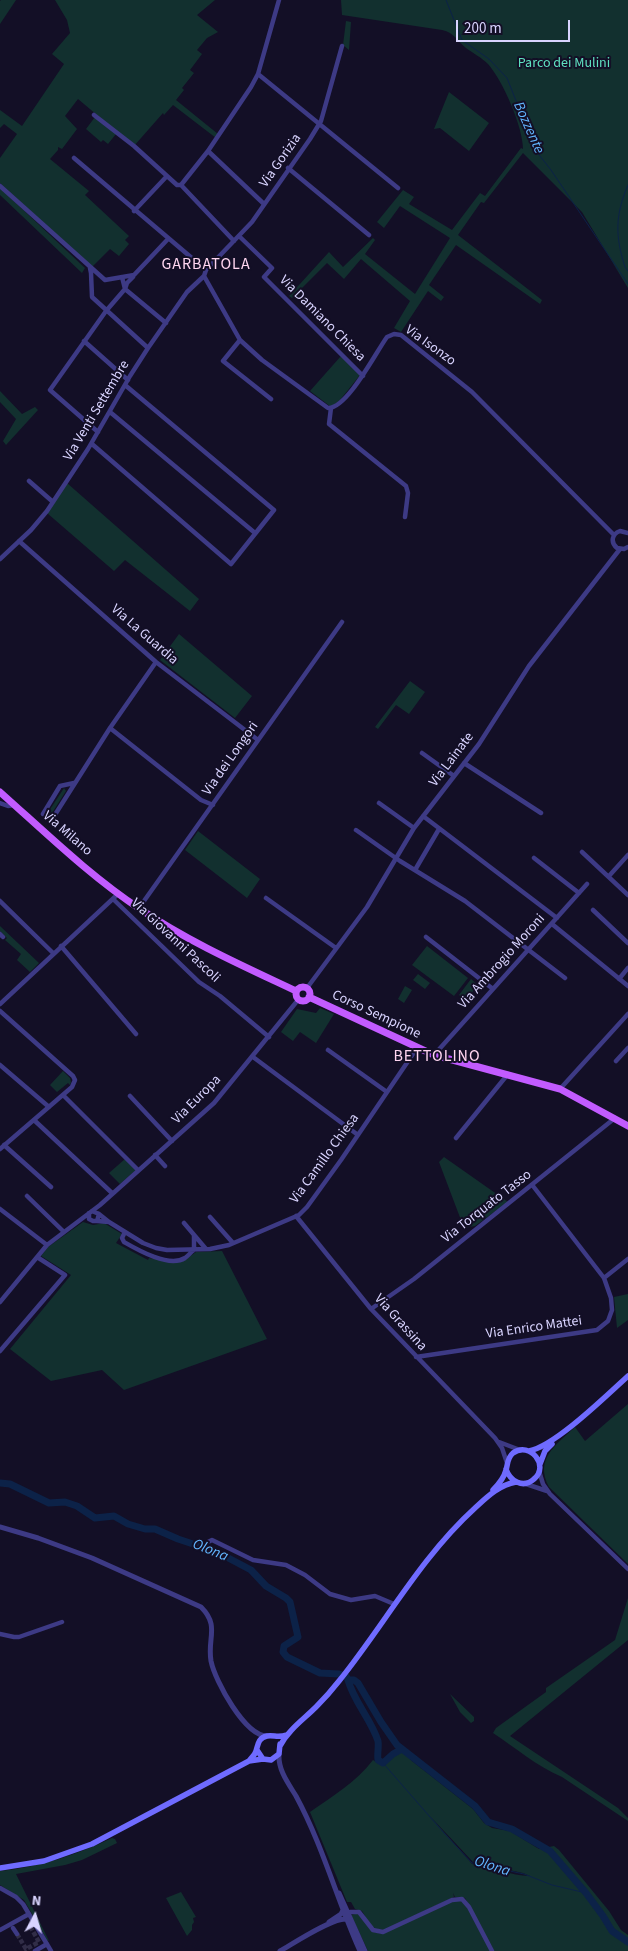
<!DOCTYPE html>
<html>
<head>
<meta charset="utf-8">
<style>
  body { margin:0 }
  #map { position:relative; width:628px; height:1951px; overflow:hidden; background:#130f26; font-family:"Source Sans 3",sans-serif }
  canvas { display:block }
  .north { position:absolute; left:10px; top:1891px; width:50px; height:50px; -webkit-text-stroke:4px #130f26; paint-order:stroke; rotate:6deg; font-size:14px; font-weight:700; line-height:20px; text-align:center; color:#d9d4ff }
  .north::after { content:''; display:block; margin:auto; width:18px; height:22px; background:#d9d4ff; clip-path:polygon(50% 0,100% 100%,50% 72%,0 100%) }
  .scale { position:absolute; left:456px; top:20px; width:114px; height:22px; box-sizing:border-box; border:2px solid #d9d4ff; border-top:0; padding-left:6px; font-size:15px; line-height:18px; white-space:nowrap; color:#d9d4ff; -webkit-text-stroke:4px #130f26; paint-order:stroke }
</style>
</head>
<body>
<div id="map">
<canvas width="628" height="1951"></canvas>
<div class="north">N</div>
<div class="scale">200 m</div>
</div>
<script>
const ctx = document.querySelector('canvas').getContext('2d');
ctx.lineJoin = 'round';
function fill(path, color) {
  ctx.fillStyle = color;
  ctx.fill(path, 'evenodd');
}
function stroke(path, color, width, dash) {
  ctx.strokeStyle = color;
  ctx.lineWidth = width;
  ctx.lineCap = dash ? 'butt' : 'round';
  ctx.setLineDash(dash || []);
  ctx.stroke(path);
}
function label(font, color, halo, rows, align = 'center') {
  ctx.font = font + ' "Source Sans 3",sans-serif';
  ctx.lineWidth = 4;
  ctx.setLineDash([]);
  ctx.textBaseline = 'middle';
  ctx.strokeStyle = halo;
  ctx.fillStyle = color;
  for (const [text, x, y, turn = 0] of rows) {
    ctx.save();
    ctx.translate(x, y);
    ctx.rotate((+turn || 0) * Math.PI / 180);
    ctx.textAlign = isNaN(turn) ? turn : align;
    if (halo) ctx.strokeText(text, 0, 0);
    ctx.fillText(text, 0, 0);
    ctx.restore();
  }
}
const green = new Path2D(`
  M1,0H16L0,24V1Z
  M55,0H215L197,15L218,32L207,38L197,50L202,54L190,70L194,73L182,88L184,90L176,100L218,134L216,138L173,105L164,115L163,113L134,146L78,99L65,116L77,129L62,149L58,147V150L50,159L89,191L85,195L129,236L125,240L129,244L119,256L110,249L92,267L0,183V158L17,134L4,124L0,128V110L22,126L64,64L52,54L70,33L67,20Z
  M341,0H628V288L582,212L523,153L484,203L481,202L458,235L542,300L540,304L456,245L429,285L444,297L441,301L428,291L401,332L394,328L410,301L361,259L344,279L327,263L292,298L289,296L329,252L343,267L373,238L375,240L365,254L415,294L450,238L400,206L384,228L377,222L403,190L414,197L409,204L452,230L480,193L485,196L521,148L523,149C523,127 503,81 488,64C482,58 473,53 466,48C457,41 455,33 442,30L342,15Z
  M346,21L351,22L349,50L343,45Z
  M449,92L489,123L469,151L440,128L434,129Z
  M95,117L116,134L108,144L103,140L101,142L86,129Z
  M0,188L85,268L82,273L0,195Z
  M341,356L360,375L340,400L331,407L310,391Z
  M0,391L22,414L35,407L38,410L6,445L3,441L16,419L0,402Z
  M67,483L199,599L190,611L125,560L114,571L47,513Z
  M179,634L252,696L235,718L160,660Z
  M410,681L425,692L409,714L396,705L378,729L375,727Z
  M64,788L66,791L52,813H49V811Z
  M198,831L260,879L247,898L185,850Z
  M0,926L39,963L30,972L17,960L21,954L5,940L7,938L0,931Z
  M427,946L468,978L454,996L412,965Z
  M418,974L430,983L425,989L413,980Z
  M471,979L478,985L466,1000L459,995Z
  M405,986L412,990L404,1003L398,999Z
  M320,1008L334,1014L316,1043L300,1032L293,1041L281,1032L297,1009L316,1013Z
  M63,1071L70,1078L71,1082L70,1085L68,1083L57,1092L50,1085Z
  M444,1157L508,1202L475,1226L464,1228L439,1162Z
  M125,1159L136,1170L120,1184L109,1173Z
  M83,1222L93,1225L104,1223L122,1234L116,1243L148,1260L149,1258L175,1262L185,1260L196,1252L222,1251L267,1339L124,1390L102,1370L51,1381L10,1349L71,1275L41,1256L48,1247Z
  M628,1294V1320L617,1328L614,1297Z
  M628,1404V1564L549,1487C534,1459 556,1445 575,1427L585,1441Z
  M628,1598V1640L510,1736L618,1808L628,1818V1821L562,1777C536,1766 516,1748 493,1733L496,1728L546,1692V1688L615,1640Z
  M450,1694L474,1717V1721L471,1723L460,1712Z
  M402,1751L412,1761L473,1809L484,1823L492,1828L510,1831L539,1849L554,1846L559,1850L609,1911L621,1930L628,1935V1940C609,1932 609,1913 596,1908L613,1935L628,1945V1951H494L465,1898L455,1897L453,1893L454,1897L384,1930C369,1929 369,1922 362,1911L355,1909L351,1902H347L310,1812C333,1796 356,1782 373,1760L381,1765ZM430,1816L473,1862L523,1873L530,1876C511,1876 491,1866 472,1864Z
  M112,1838L115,1839L117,1843L82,1860L65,1865L16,1874L49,1941L47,1940L24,1900L0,1885V1871C40,1867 76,1855 112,1838Z
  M181,1892L196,1917L193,1918L194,1922L192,1925V1930L187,1936L166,1898Z
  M453,1900H461L467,1906L491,1951H368L351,1915L358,1913L374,1932L382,1934Z`);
const stream = new Path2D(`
  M446,0L462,40L489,59L507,78L536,151L551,170L628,284
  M628,185C615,215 615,236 625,267L628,271
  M383,1763L444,1833L472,1863L524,1874L552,1885L586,1893`);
const river = new Path2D(`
  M0,1483L10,1484L49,1503L65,1502L77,1506L95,1518L114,1516L128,1524L145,1529H155L178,1539L217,1552L251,1570L266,1586L286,1598L290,1602L298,1637L284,1646L283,1652L287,1657L320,1673L339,1674L346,1676L348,1680H354L358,1683L381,1722L397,1745L475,1806L488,1822L512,1829L550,1851L586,1893L603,1916L612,1931L628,1942
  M348,1680C354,1702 371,1719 378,1741C379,1747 377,1754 378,1760L383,1763L393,1754L402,1749`);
const minorTunnel = new Path2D(`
  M17,1934L26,1949L39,1942L31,1928`);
const minor = new Path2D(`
  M258,74L398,188
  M94,115L134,146L177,185H181L234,241
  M208,151L264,204
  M74,158L206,270
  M288,168L369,235
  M181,185L208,151L251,87L258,74L279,0
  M0,186L105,280L134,275L168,239
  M134,211L167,176
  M239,236L272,268L264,277L363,376
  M90,268L91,273L92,297L148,348
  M204,276L240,340L262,360L328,408C347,409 376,352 387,337L394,334L401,335L472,392L614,535
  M133,277L127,283L125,289L166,323
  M240,340L223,361L271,399
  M84,341L128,380
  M331,408L329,424L406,486L408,493L405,517
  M110,412L255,533
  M98,432L50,390L106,311L125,289L122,277
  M92,444L231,564L274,510L125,385
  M29,481L53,502
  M628,533L620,531C612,534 610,542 617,548L624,549L628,547
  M19,541L156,662L258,740
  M0,559L31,530L47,511L88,449L130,376L148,348L187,292L204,276L206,270L252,222L310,139L321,121L342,46
  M110,728L201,800L213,805
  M422,753L454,776
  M464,763L541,813
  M0,803L8,806L15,805
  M379,803L414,828
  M43,814L60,786L74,783
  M423,816L557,918
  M51,821L110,728L156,662
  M356,830L400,861L465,901L565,978
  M582,852L628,895
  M534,858L579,893
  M415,870L439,829
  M609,876L628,855
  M266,898L336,948
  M113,899L199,982L220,996L269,1037
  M0,901L53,953
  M139,908L342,622
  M593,910L628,943
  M552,924L628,986
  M0,934L3,937
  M426,937L493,989
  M61,946L136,1034
  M619,979L628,968
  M307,988L367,907L414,828L479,744L529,666L620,549
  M0,1004L118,894
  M0,1011L73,1076L75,1080L72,1087L0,1149
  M328,1050L387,1092
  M434,1055L587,884
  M253,1057L358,1135
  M616,1061L628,1048
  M0,1065L49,1107
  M560,1089L628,1014
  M63,1095L138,1170
  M130,1096L172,1141
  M34,1120L112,1193
  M456,1138L508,1074
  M4,1145L51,1187
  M155,1155L165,1166
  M27,1196L64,1232
  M0,1209L47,1245
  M89,1213V1219L93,1221H97L99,1214L92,1211
  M296,1216L371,1309L495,1438L502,1448L507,1463
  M210,1217L233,1243
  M97,1221L109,1222L99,1214
  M109,1222L143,1243L156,1248L167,1250L210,1249L229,1245L299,1215L307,1207L341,1160L417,1048
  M184,1223L206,1249
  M125,1232L122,1238L124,1242C138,1250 169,1268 185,1258C188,1256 191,1252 194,1250V1235
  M604,1278L628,1259
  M0,1302L47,1245L100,1205L214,1103L298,1000
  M371,1309L414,1279L615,1118
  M0,1351L65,1275L37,1257
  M416,1357L597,1330L608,1321L612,1310L611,1298L604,1278L533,1186
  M499,1442L520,1450
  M539,1471L543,1484L550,1494L628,1569
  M526,1484L547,1491
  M208,1542L212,1540L253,1560L286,1565L305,1575L330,1594L351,1600L375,1596L394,1604
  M0,1634L14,1637H19L62,1622
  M0,1888L16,1897L23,1904L51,1951
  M350,1912H359L373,1930L383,1932L452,1900L462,1899L469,1907L492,1951
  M13,1928L17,1934
  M0,1930L29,1914
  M35,1951L47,1944`);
const tertiary = new Path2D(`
  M0,1527L38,1538L92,1558L201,1607C220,1626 207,1638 211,1661C215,1681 245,1736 267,1736
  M279,1754C278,1770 288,1783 296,1796C323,1846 337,1900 360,1951
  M339,1893L365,1951
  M329,1922L341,1914L343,1910
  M280,1951C294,1943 332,1918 346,1919`);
const secondary = new Path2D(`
  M529,1451C555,1446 606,1396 628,1376
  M540,1464L545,1451L552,1444
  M493,1490C498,1485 504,1478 506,1470C508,1464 507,1458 513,1453C530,1441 550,1466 534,1479C523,1489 510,1481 506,1469
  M280,1746C288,1730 304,1719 316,1707C324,1699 332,1690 339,1681C385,1624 420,1558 475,1508C487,1497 499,1485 516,1482
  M257,1750L263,1759L271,1760L279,1754L280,1744
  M249,1761C251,1758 255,1755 256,1751C258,1745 258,1738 267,1736C275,1735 277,1738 287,1735
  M0,1868L44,1861L92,1844L249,1761L263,1759`);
const primary = new Path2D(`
  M0,792C45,832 90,876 140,909C189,942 243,966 296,991
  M296 994a7 7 0 1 1 14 0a7 7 0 1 1-14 0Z
  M309,997L434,1055L560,1089L628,1126`);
const parkNames = [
  ["Parco dei Mulini",564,64]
];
const streetNames = [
  ["Via Gorizia",281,161,-55],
  ["Via Damiano Chiesa",322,319,45],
  ["Via Isonzo",430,346,36],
  ["Via Venti Settembre",97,411,-59],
  ["Via La Guardia",144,635,41],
  ["Via dei Longori",231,759,-55],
  ["Via Lainate",452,760,-53],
  ["Via Milano",67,834,41],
  ["Via Giovanni Pascoli",175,941,43],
  ["Via Ambrogio Moroni",502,962,-48],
  ["Corso Sempione",376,1015,25],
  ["Via Europa",197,1100,-45],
  ["Via Camillo Chiesa",325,1159,-54],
  ["Via Torquato Tasso",487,1207,-38],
  ["Via Grassina",400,1323,48],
  ["Via Enrico Mattei",534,1328,-8]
];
const waterNames = [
  ["Bozzente",528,128,66],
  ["Olona",210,1551,22],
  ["Olona",492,1867,18]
];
const quarterNames = [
  ["GARBATOLA",206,265],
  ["BETTOLINO",437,1057]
];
fill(green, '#12302f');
stroke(stream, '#0c2248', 1);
stroke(river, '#0c2248', 7);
stroke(minorTunnel, '#312d47', 4.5, [4.5, 2]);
stroke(minor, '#3d3a85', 4.5);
stroke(tertiary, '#3d3a85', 5);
stroke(secondary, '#6f6bff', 5.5);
stroke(primary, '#c25bff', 7);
label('14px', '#5fe0c0', '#130f26', parkNames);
label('14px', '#d9d4ff', '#130f26', streetNames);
label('italic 15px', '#62b6ff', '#130f26', waterNames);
ctx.letterSpacing = '1px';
label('16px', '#ffd6f0', '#130f26', quarterNames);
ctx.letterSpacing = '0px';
</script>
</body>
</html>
